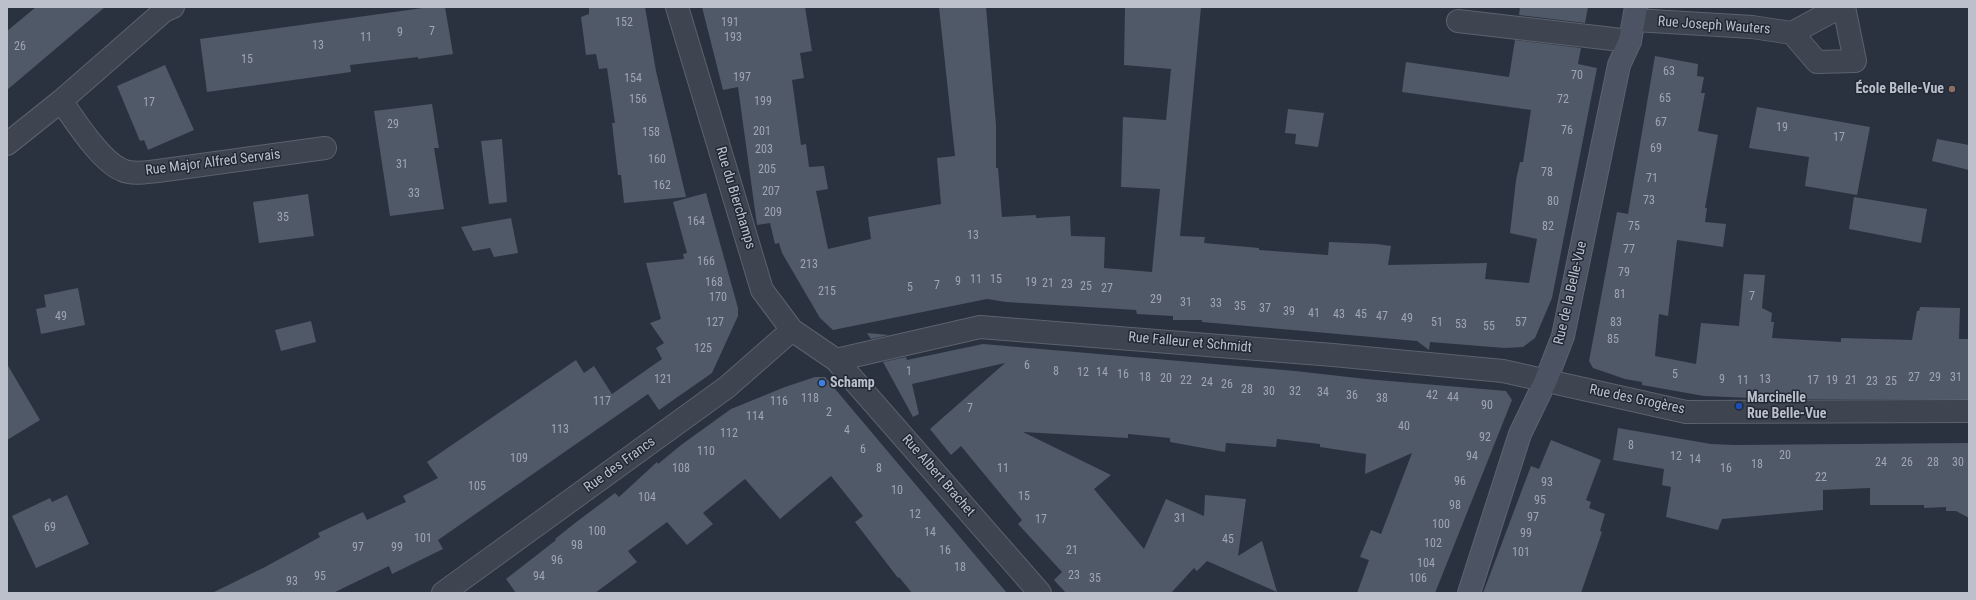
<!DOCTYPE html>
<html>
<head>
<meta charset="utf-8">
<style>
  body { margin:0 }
  #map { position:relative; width:1976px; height:600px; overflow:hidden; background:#2a3240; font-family:"Roboto Condensed",sans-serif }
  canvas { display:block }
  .frame { position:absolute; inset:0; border:8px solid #bbc0ca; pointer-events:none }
</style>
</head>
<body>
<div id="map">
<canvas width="1976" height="600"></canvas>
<div class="frame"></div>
</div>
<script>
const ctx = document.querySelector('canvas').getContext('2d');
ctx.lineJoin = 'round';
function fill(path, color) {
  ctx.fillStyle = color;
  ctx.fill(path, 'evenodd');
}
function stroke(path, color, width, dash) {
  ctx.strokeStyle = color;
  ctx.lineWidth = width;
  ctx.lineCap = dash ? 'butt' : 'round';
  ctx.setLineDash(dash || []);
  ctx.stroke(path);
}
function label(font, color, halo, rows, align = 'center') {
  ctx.font = font + ' "Roboto Condensed",sans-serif';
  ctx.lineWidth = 3;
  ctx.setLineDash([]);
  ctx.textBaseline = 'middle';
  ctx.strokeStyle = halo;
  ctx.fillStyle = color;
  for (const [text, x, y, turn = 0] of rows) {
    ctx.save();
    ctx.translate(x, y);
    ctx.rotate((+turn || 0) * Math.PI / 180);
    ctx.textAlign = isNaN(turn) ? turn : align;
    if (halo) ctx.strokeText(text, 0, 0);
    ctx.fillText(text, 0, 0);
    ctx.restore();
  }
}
const building = new Path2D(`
  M36,7H105L7,90V31Z
  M430,7H445L453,54L418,59V57L350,65L351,72L207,92L200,39Z
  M589,7H645L656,71L686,197L624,203L621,175H618L612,123H615L607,68L599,69L596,54L586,55L581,17L589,14Z
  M702,7H805L812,51L800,53L804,78L792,80L801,145L806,144L809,167L824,166L828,189L816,191L828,249L871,239L868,217L941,204L937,158L955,156L939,7H986L996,125V168H998L1002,217L1036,215V218L1070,216L1071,236L1105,237L1104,268L1152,272L1160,189L1121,187L1123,117L1166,120L1171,69L1124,65L1125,7H1201L1180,236L1205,237L1204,243L1259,248V250L1328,255L1329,242L1377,244L1391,246L1388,265L1487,263L1485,279L1529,283L1537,239L1510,233L1516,180L1520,162H1523L1531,110L1402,92L1406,62L1509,77L1515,40L1581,48L1578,64L1597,68L1552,298L1535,338L1523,347L1505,348L1430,342L1429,350L1417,341L1202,322V320H1173V316L1137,314L1136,310L1006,302L987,299L833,330L820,318L782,253L779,243L775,244L770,223L757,225L738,87L723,90Z
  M1520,7H1588L1585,23L1519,15Z
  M1655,56L1698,64L1697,76L1704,77L1701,93H1705L1698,131L1718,135L1705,208H1707L1705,222L1726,224L1723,247L1677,240L1668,316L1659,314L1655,356L1696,364L1701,323L1739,326L1744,274L1765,275L1762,308L1772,313L1771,322H1774L1772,338L1841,342V338L1912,340L1917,311H1919L1920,307L1960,308L1959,339H1969V399H1775L1704,396L1642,385V382L1625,379L1593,368L1589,361L1608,260L1617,212L1628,214Z
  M165,65L194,130L148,150L144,140L140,141L117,86Z
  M432,104L439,148H434L444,209L390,216L374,111Z
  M1757,107L1870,127L1857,195L1805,186L1809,157L1749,148Z
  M1288,109L1324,113L1318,147L1295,144L1296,134L1285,133Z
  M502,139L507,202L489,204L481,141Z
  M1937,139L1969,145V170L1932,161Z
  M706,193L738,308V316L712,373L659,410L648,394L438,540L443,549L392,574L389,566L333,593H212L265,567L320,537L318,533L363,512L367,520L406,502L403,496L438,478L427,462L576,360L584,373L594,366L612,394L662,359L656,348L664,343L650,323L661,319L646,263L684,259L683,254L687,253L673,202Z
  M308,194L314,236L259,243L253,202Z
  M1854,197L1927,209L1921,243L1849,229Z
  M511,218L518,253L494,257L490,248L473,251L461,227Z
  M78,288L85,325L41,334L36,309L46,307L44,295Z
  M311,321L316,342L281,351L275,330Z
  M867,333L889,335L871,339Z
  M983,344L1295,371L1366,379L1506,391L1512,400L1435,593H1357L1369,560L1360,557L1371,530L1381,534L1412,453L1365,474L1366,454L1320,447V444L1277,439L1276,447L1226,443L1225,452L1170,442V438L1128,434V438L1023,432L1111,475L1094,489L1144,549L1166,499L1204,516L1205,495L1246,499L1238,556L1262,541L1277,592L1207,561L1197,571L1194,568L1171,593H1066L1054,580L1062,572L1018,524L1022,520L961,446L951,455L930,429L1005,363L912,384L919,414L913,417L883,362L906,357L907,360Z
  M7,364L40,420L7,440Z
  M815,377H825L1007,593H912L899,577L898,578L855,522L863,516L831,476L780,519L745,479L703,513L713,524L687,545L667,522L628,551L637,562L595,593H516L506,579L556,540L555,539L575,523L615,493L619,497L657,462L658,464L681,445L731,409L785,387Z
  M1618,428L1711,444L1735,445L1969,443V518L1956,511H1946V507L1924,508V505H1870V488L1823,490V510L1722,519L1718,530L1666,517L1671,487L1662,485L1664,469L1613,460Z
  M1551,440L1601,460L1586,500L1591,502L1589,508L1605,514L1600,531L1602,532L1581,593H1483L1531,466L1539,469Z
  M67,495L89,544L36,568L12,516L50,498L52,502Z`);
const street = new Path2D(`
  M677,7L762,290L792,330L836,360L1040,593
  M1840,7L1792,33L1817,62L1855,61L1844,7
  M1635,20L1752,27L1792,33
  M1458,21L1630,41
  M61,101C75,120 100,161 122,170C133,175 147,172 158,171L325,148
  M7,144L61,101L164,11L173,7
  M836,360L980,327L1333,355L1503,371L1686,412L1969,411
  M443,593L727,387L792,330`);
const secondary = new Path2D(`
  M1469,593L1520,434L1546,380L1563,336L1619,65L1630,41L1636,7`);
const markers = [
  [1952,89,4,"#8d6e63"],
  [822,383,4,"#3f7fe0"],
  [1739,406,4,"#1a4fb4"]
];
const numberNames = [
  ["152",624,23],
  ["191",730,23],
  ["7",432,32],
  ["9",400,33],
  ["11",366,38],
  ["193",733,38],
  ["13",318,46],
  ["26",20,47],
  ["15",247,60],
  ["63",1669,72],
  ["70",1577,76],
  ["197",742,78],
  ["154",633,79],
  ["65",1665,99],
  ["156",638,100],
  ["72",1563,100],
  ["199",763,102],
  ["17",149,103],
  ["67",1661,123],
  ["29",393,125],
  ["19",1782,128],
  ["76",1567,131],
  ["201",762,132],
  ["158",651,133],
  ["17",1839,138],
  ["69",1656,149],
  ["203",764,150],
  ["160",657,160],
  ["31",402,165],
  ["205",767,170],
  ["78",1547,173],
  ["71",1652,179],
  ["162",662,186],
  ["207",771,192],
  ["33",414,194],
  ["73",1649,201],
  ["80",1553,202],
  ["209",773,213],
  ["35",283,218],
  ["164",696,222],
  ["82",1548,227],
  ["75",1634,227],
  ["13",973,236],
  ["77",1629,250],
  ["166",706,262],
  ["213",809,265],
  ["79",1624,273],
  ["11",976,280],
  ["15",996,280],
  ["9",958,282],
  ["168",714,283],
  ["19",1031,283],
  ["21",1048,284],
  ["23",1067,285],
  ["7",937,286],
  ["25",1086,287],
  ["5",910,288],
  ["27",1107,289],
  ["215",827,292],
  ["81",1620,295],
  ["7",1752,297],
  ["170",718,298],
  ["29",1156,300],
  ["31",1186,303],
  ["33",1216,304],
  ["35",1240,307],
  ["37",1265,309],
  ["39",1289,312],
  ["41",1314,314],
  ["43",1339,315],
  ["45",1361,315],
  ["49",61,317],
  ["47",1382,317],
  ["49",1407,319],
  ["127",715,323],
  ["51",1437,323],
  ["57",1521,323],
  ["83",1616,323],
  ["53",1461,325],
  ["55",1489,327],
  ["85",1613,340],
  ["125",703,349],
  ["6",1027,366],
  ["1",909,372],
  ["8",1056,372],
  ["12",1083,373],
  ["14",1102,373],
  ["16",1123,375],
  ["5",1675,375],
  ["18",1145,378],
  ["27",1914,378],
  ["29",1935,378],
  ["31",1956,378],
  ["20",1166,379],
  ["121",663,380],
  ["9",1722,380],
  ["13",1765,380],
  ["22",1186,381],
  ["11",1743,381],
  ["17",1813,381],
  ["19",1832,381],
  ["21",1851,381],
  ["23",1872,382],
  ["25",1891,382],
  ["24",1207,383],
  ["26",1227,385],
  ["28",1247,390],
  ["30",1269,392],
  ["32",1295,392],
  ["34",1323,393],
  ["36",1352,396],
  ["42",1432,396],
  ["44",1453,398],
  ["118",810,399],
  ["38",1382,399],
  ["117",602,402],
  ["116",779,402],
  ["90",1487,406],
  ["7",970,409],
  ["2",829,413],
  ["114",755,417],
  ["40",1404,427],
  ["113",560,430],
  ["4",847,431],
  ["112",729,434],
  ["92",1485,438],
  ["8",1631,446],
  ["6",863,450],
  ["110",706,452],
  ["20",1785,456],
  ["94",1472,457],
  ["12",1676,457],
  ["109",519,459],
  ["14",1695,460],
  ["24",1881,463],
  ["26",1907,463],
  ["28",1933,463],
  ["30",1958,463],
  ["18",1757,465],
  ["108",681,469],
  ["8",879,469],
  ["11",1003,469],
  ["16",1726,469],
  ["22",1821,478],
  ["96",1460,482],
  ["93",1547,483],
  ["105",477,487],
  ["10",897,491],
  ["15",1024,497],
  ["104",647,498],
  ["95",1540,501],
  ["98",1455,506],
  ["12",915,515],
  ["97",1533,518],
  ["31",1180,519],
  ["17",1041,520],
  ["100",1441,525],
  ["69",50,528],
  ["100",597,532],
  ["14",930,533],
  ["99",1526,534],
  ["101",423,539],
  ["45",1228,540],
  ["102",1433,544],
  ["98",577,546],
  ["97",358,548],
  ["99",397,548],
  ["16",945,551],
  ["21",1072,551],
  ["101",1521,553],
  ["96",557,561],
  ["104",1426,564],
  ["18",960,568],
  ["23",1074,576],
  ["95",320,577],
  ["94",539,577],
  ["35",1095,579],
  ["106",1418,579],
  ["93",292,582]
];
const streetNames = [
  ["Rue Joseph Wauters",1714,26,4],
  ["Rue Major Alfred Servais",213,163,-7],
  ["Rue du Bierchamps",735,198,73],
  ["Rue de la Belle-Vue",1571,293,-77],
  ["Rue Falleur et Schmidt",1190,343,5],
  ["Rue des Grogères",1637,400,12],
  ["Rue des Francs",620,465,-36],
  ["Rue Albert Brachet",938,476,49]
];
const poiNames = [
  ["École Belle-Vue",1944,89,"right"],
  ["Schamp",830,383],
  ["Marcinelle",1747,398],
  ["Rue Belle-Vue",1747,414]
];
fill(building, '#505968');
stroke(street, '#5c626d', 24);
stroke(secondary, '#5c626d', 24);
stroke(street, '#3e4450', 22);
stroke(secondary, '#4c5363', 22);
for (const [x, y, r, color] of markers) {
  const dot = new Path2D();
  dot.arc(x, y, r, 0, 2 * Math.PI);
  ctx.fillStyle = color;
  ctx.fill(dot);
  stroke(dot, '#222936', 1.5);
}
label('12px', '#a0a6b2', null, numberNames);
label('14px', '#bbc0ca', '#222936', streetNames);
label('bold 14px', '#bbc0ca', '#222936', poiNames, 'left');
</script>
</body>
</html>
